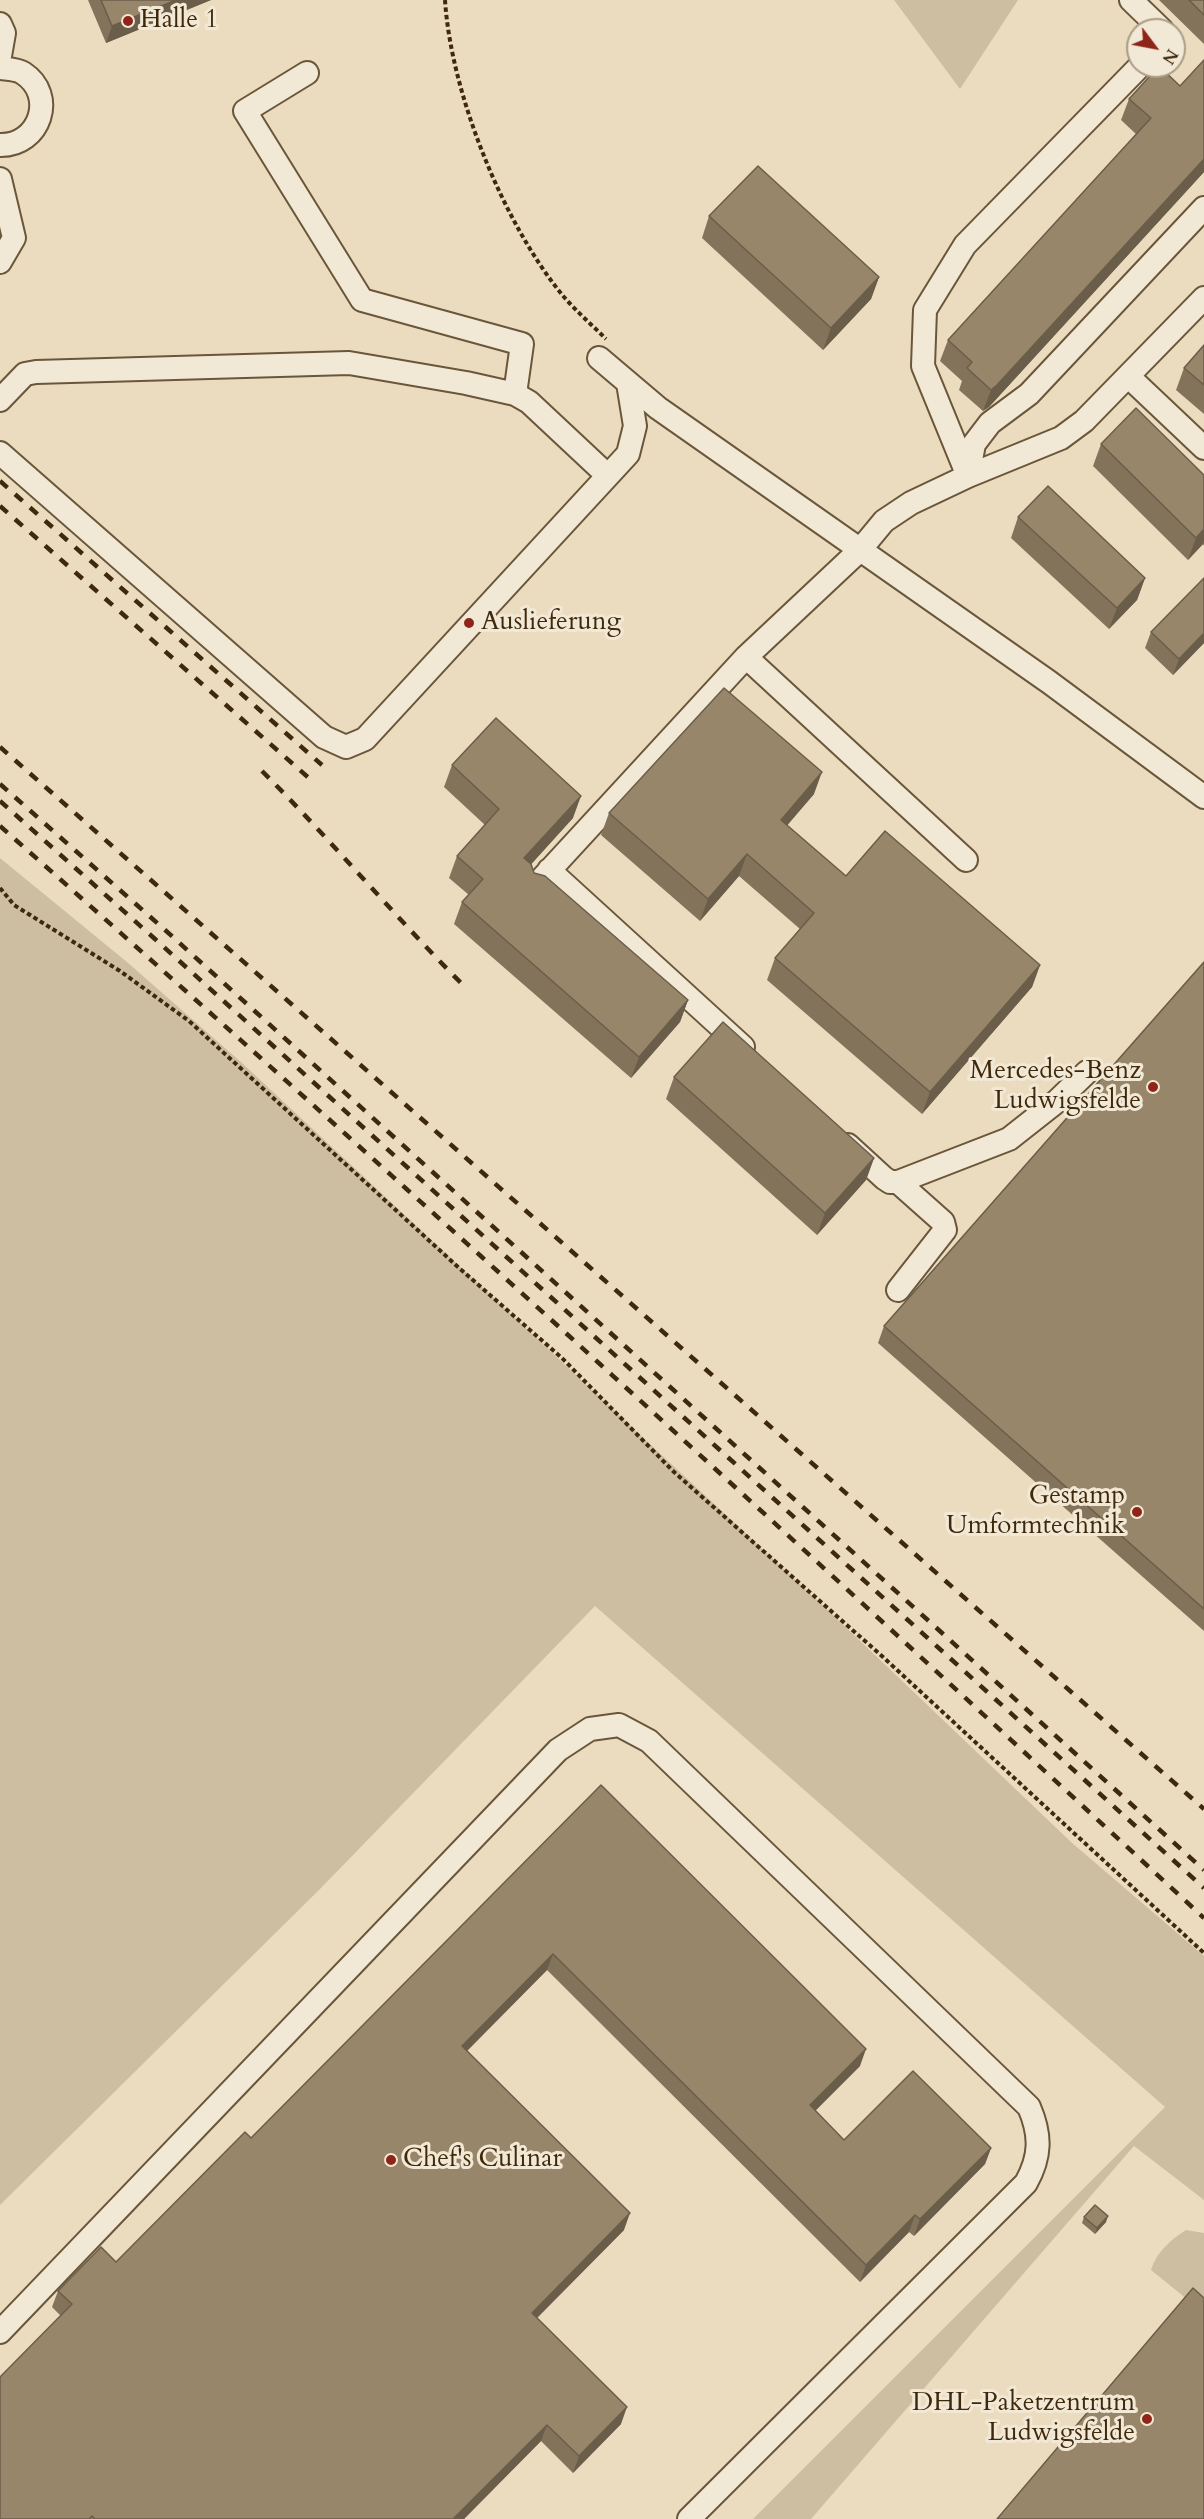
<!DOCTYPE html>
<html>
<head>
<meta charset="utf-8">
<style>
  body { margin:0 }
  #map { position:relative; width:1204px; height:2519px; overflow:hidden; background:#ebdcc0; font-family:Cardo,serif }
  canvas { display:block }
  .north { position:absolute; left:1126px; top:18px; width:60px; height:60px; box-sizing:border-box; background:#f2e8d6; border:2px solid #aa9c85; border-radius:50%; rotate:122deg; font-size:16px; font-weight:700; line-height:24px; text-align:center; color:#3f290c }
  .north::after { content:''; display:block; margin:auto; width:21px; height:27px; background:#8f2418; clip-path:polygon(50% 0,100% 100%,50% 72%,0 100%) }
</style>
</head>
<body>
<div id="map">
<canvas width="1204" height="2519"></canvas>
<div class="north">N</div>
</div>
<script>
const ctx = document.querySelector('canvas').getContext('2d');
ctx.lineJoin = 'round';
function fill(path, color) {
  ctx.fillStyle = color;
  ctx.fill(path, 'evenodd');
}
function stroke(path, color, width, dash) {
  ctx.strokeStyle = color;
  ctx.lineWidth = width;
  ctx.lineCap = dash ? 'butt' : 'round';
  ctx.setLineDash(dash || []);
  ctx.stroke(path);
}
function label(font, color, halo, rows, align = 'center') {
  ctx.font = font + ' Cardo,serif';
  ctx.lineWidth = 6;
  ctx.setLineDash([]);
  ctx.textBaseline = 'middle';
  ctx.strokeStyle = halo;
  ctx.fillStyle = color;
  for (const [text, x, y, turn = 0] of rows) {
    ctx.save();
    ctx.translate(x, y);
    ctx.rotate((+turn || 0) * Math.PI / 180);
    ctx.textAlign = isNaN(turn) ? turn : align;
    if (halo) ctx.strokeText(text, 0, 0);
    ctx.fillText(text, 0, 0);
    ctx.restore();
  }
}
const green = new Path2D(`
  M894,0H1018L960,89Z
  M0,858L127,962L242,1063L834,1616L1071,1842L1204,1956V2200L1134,2146L811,2519H753L1165,2107L595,1606L319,1890L0,2205Z
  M1186,2230L1204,2233V2313L1151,2270C1156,2253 1170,2240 1186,2230Z`);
const path = new Path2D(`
  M445,0C451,94 504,225 564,297C577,312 592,325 606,339
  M0,888L14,905L120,971L189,1021L458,1267L562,1358L674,1472L883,1657L1204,1953`);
const minor = new Path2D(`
  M1131,0L1162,30
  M0,24L4,33L0,56
  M0,68C7,69 17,69 23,73C57,95 40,146 0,145
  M307,73L245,111L362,300L522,344L515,394
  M0,179L14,238L0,262
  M599,358L658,408L1049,682L1204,797
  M1129,377L1204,448
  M0,400L25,374L36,372L349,363L466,383L515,394L529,402L607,475
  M0,453L324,737L346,747L365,739L628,454L635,426L628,383
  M968,476L923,366L925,310L965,245L1140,66
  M968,476L974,444L990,423L1029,394L1204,208
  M746,657L966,860
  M549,870L743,1047
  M536,885L746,657L860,550L884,521L911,503L968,476L1061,438L1084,421L1204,298
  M848,1145L884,1178L890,1182H898L1009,1139L1056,1102L1087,1072
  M898,1290L945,1230L943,1222L898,1182
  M0,2332L558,1750L590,1729L619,1725L649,1741L1029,2107C1041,2135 1041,2156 1026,2183L689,2519`);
const rail = new Path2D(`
  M0,481L322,765
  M0,506L310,779
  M0,747L1204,1809
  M262,771C332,841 395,917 465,987
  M0,784L164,929L1204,1870
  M0,801L155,939L1204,1888
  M0,826C406,1185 806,1550 1204,1918`);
const wall = new Path2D(`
  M88,0H211L106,43Z
  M1159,0H1204V44Z
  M1204,60V172L989,407L983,411L959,390L962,381L940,361L948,340L1136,134L1121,120L1129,99L1180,86Z
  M709,216L879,277L871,299L823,350L702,238Z
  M1204,345V414L1176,390L1184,368Z
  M1101,444L1204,475V546L1203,544L1188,560L1093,466Z
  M1018,517L1145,578L1137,600L1109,629L1011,538Z
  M1204,578V643L1173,675L1145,648L1151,632Z
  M452,765L573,818L531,864L534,873L688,1000L680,1022L631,1078L454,924L462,902L469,895L449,878L457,856L485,825L444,787Z
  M814,794L787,825L846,876L1040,965L1032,987L922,1114L767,980L775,958L800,929L739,876L700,921L601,835L609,813Z
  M1204,962V1631L878,1343L884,1326Z
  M674,1077L874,1158L866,1180L817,1235L666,1099Z
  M601,1785L860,2066L815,2111L844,2140L991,2148L985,2164L914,2236L909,2232L860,2282L547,1970L467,2051L624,2230L537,2318L621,2424L573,2473L541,2441L464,2519H0L61,2316L52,2307L58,2291L116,2262L251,2138Z
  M1084,2217L1106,2222L1095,2234L1082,2223Z`);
const shadedWall = new Path2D(`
  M176,0H211L106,43L112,26Z
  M1204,159V172L989,407L983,411L991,390Z
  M879,277L871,299L823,350L831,328Z
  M1204,529V541L1203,544L1188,560L1196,538Z
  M1145,578L1137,600L1109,629L1117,608Z
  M1204,633V643L1173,675L1179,659Z
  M822,772L814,794L773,842L781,820Z
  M581,796L573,818L517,880L524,858Z
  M747,854L739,876L700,921L708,899Z
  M1040,965L1032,987L922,1114L930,1092Z
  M688,1000L680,1022L631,1078L639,1057Z
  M874,1158L866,1180L817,1235L825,1213Z
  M553,1954L547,1970L456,2062L462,2046Z
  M866,2049L860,2066L804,2122L810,2105Z
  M991,2148L985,2164L914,2236L920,2219Z
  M630,2213L624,2230L526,2329L532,2313Z
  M915,2215L909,2232L860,2282L866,2265Z
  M1108,2216L1106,2222L1095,2234L1097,2228Z
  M627,2407L621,2424L573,2473L579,2456Z
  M547,2425L541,2441L464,2519H453Z`);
const building = new Path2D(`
  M101,0H176L112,26Z
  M1189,0H1204V15Z
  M1204,60V159L997,385L991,390L967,368L972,362L948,340L1151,118L1129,99L1159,66L1180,86Z
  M758,166L879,277L831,328L709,216Z
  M1204,345V385L1184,368Z
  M1136,408L1204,475V529L1196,538L1101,444Z
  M1048,486L1145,578L1117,608L1018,517Z
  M1204,578V633L1179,659L1151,632Z
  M724,688L822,772L781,820L846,876L885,831L1040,965L930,1092L775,958L814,913L747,854L708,899L609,813Z
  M496,718L581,796L524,858L531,864L534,873L545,876L688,1000L639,1057L462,902L483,879L457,856L499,809L452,765Z
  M1204,962V1609L884,1326Z
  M723,1022L874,1158L825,1213L674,1077Z
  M601,1785L866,2049L810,2105L844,2140L913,2071L991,2148L920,2219L915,2215L866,2265L553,1954L462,2046L630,2213L532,2313L627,2407L579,2456L547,2425L453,2519H95L92,2516L89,2519H0V2377L72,2304L58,2291L101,2247L116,2262L245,2132L251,2138Z
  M1095,2205L1108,2216L1097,2228L1084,2217Z
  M1193,2288L1204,2298V2519H997Z`);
const markers = [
  [128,21,6,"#8f2418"],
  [469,623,6,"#8f2418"],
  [1153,1087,6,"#8f2418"],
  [1137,1512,6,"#8f2418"],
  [391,2160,6,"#8f2418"],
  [1147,2419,6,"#8f2418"]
];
const poiNames = [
  ["Halle 1",140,21],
  ["Auslieferung",481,623],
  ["Mercedes-Benz",1141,1072,"right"],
  ["Ludwigsfelde",1141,1102,"right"],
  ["Gestamp",1125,1497,"right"],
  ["Umformtechnik",1125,1527,"right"],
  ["Chef's Culinar",403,2160],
  ["DHL-Paketzentrum",1135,2404,"right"],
  ["Ludwigsfelde",1135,2434,"right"]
];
fill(green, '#cebea1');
stroke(minor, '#6a5639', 26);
stroke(path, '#3f290c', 4, [4.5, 3]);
stroke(minor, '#f2e8d6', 22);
stroke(rail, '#3f290c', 4.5, [10, 10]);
fill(wall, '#83735b');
fill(shadedWall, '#6a5e4a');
fill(building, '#98866a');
stroke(building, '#6a5e4a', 1.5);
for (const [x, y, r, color] of markers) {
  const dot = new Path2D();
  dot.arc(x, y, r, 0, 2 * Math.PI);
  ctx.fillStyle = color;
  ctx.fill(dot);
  stroke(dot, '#f2e8d6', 2);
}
label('26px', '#3f290c', '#f2e8d6', poiNames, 'left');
</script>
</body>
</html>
